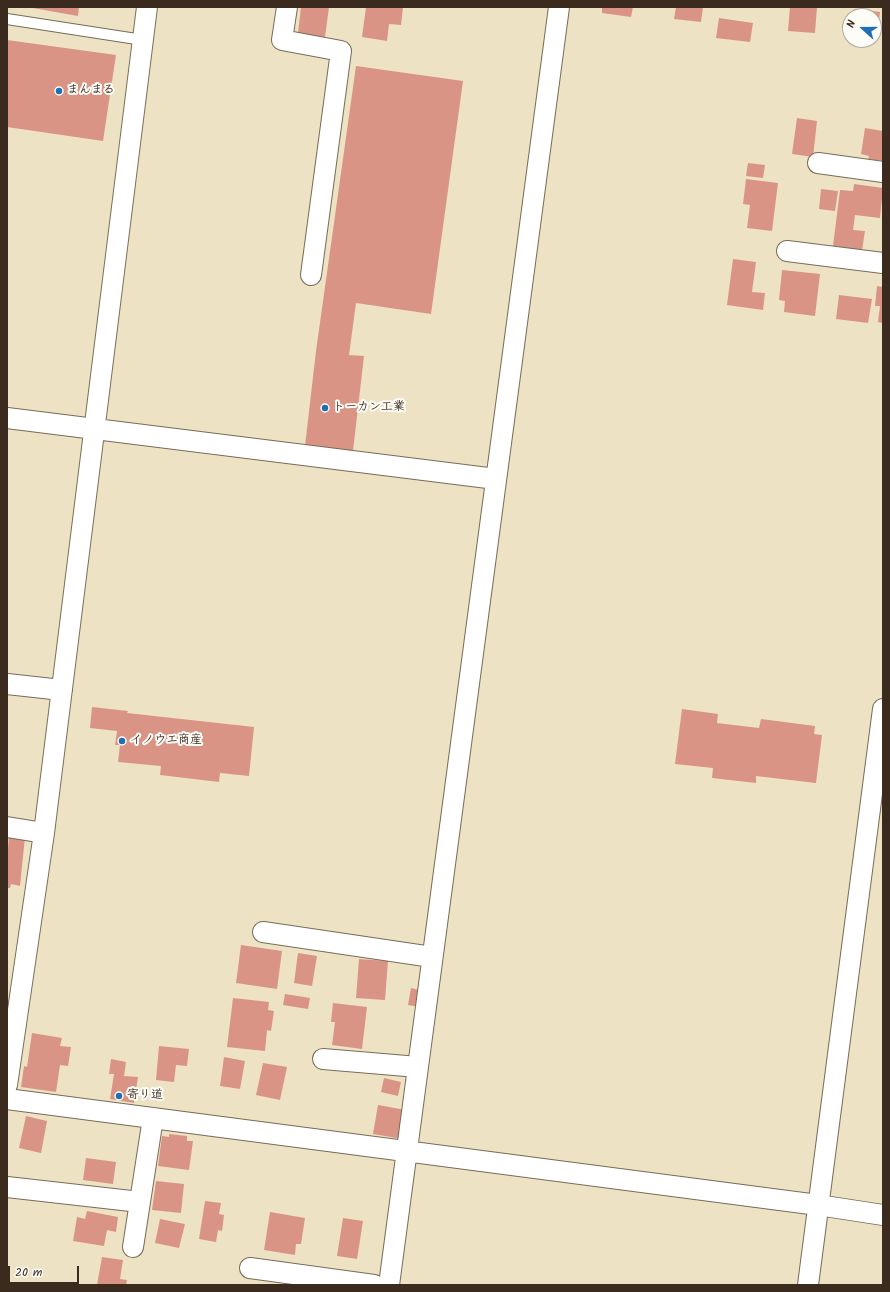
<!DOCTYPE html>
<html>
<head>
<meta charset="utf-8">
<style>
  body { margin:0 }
  #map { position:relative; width:890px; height:1292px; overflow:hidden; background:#ede3c4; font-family:Kalam,sans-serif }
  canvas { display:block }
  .frame { position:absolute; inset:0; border:8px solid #3b2a1e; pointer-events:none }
  .north { position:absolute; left:842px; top:8px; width:40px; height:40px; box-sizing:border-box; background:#fdfcf7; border:1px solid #afa8a0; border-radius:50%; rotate:291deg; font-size:11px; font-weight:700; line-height:16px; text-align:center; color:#3b2a1e }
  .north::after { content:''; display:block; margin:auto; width:14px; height:18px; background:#1f6fb2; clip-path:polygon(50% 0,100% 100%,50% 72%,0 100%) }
  .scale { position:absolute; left:8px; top:1266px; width:71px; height:18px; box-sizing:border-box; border:2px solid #3b2a1e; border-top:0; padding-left:5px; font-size:12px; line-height:14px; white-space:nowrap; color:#3b2a1e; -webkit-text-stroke:3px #fdfcf7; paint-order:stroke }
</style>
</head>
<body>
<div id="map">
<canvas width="890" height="1292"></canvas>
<div class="frame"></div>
<div class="north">N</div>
<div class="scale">20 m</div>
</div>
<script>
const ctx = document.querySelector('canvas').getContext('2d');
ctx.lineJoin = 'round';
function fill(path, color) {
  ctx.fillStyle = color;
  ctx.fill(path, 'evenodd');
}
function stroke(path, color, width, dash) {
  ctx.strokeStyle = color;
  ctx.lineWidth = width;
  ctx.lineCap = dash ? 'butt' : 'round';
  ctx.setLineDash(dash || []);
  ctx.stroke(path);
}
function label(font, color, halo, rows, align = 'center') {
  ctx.font = font + ' Kalam,"Klee One",sans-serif';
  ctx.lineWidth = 4;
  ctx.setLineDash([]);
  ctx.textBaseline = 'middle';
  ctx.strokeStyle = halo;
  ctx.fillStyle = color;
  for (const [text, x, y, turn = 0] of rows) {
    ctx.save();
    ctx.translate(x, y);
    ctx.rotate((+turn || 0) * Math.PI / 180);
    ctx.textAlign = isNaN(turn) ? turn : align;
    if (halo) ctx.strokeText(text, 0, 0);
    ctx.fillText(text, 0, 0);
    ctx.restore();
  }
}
const building = new Path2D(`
  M27,7H79L78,16Z
  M301,7H329L325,37L298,33Z
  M366,7H403L401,25L389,24L387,41L362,37Z
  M602,7H633L631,17L602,13Z
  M676,7H703L701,22L674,19Z
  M790,7H817L815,33L788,31Z
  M854,9L880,12L877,36L874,35V16H853Z
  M719,18L753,23L750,42L716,38Z
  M7,40L116,55L103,141L7,127Z
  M356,66L463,81L431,314L356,303L349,355L364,356L353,451L305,446L316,351Z
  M797,118L817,121L813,157L792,154Z
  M865,128L883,131V161L868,159L869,156L861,154Z
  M748,163L765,165L763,178L746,176Z
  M746,179L778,183L772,231L747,228L750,205L743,204Z
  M854,184L883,188L880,218L855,215L853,230L865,231L862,250L833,246L840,190L853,191Z
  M821,189L838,191L835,211L819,209Z
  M733,259L756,262L752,292L765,293L763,310L727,305Z
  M782,270L820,274L815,316L784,312L785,301L779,300Z
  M877,286L883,287V323L878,322L880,306H875Z
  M839,295L872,299L868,323L836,319Z
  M92,707L128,711L127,713L254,727L249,776L220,773L219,782L160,775L161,766L118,762L120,745H115L117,731L90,728Z
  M682,709L718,714L717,723L759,728L761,719L815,726L814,734L822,735L816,783L756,776V783L712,778L713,768L675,764Z
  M9,835L25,837L20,886L11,884L10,888H7V849H8Z
  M241,945L282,951L277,989L236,983Z
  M298,953L317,956L312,986L294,983Z
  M359,959L388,961L385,1000L356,998Z
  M411,988L423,991L420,1007L408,1005Z
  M285,994L310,998L308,1009L283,1005Z
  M233,998L269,1002L268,1010L274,1011L271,1031L267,1030L265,1051L227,1047Z
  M333,1003L367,1007L362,1049L332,1045L335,1022H331Z
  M32,1033L62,1038L60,1046L71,1047L68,1066L60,1065L56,1092L21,1087L24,1066L27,1067Z
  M159,1046L189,1049L187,1066L176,1065L174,1082L156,1080Z
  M224,1057L245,1061L240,1089L220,1086Z
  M111,1059L126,1062L124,1076L138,1077L134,1103L110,1099L114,1074H109Z
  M263,1063L287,1067L280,1100L256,1095Z
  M384,1078L401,1082L398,1096L381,1092Z
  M378,1105L406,1110L402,1139L373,1134Z
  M26,1116L47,1121L41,1153L19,1148Z
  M169,1134L187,1136V1141H193L189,1170L158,1166L162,1136L169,1137Z
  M86,1158L116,1162L113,1184L83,1180Z
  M156,1181L184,1184L181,1213L152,1210Z
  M205,1201L221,1203L219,1214L224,1215L222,1231L218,1230L216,1242L199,1239Z
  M87,1211L118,1217L116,1232L107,1230L104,1246L73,1241L77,1217L85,1219Z
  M270,1212L305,1218L301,1244H296L295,1255L264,1250Z
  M343,1218L363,1221L357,1259L337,1256Z
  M160,1219L185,1224L179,1248L155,1243Z
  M102,1257L123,1260L120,1279L127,1280L126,1285H97Z`);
const service = new Path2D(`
  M7,19L143,40`);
const minor = new Path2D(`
  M287,7L282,40L341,51L311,275
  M818,163L883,172
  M787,251L883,263
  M7,418L496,479
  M7,684L62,690
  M7,827L44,833
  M263,932L432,957
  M323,1059L418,1067
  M7,1085L44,833L147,7
  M7,1099L818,1205L883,1215
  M7,1187L140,1202
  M133,1247L153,1118
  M250,1268L374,1285
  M389,1285L559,7
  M808,1285L883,709`);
const markers = [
  [59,91,4,"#1f6fb2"],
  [325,408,4,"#1f6fb2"],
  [122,741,4,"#1f6fb2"],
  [119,1096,4,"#1f6fb2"]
];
const poiNames = [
  ["まんまる",67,91],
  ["トーカン工業",333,408],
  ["イノウエ商産",130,741],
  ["寄り道",127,1096]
];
fill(building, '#da9485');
stroke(service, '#796b58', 12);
stroke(minor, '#796b58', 22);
stroke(service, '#fff', 10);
stroke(minor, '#fff', 20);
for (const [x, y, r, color] of markers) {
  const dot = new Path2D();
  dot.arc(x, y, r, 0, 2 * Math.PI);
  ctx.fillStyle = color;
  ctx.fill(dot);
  stroke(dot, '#fdfcf7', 1.5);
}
label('bold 12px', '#3b2a1e', '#fdfcf7', poiNames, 'left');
</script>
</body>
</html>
